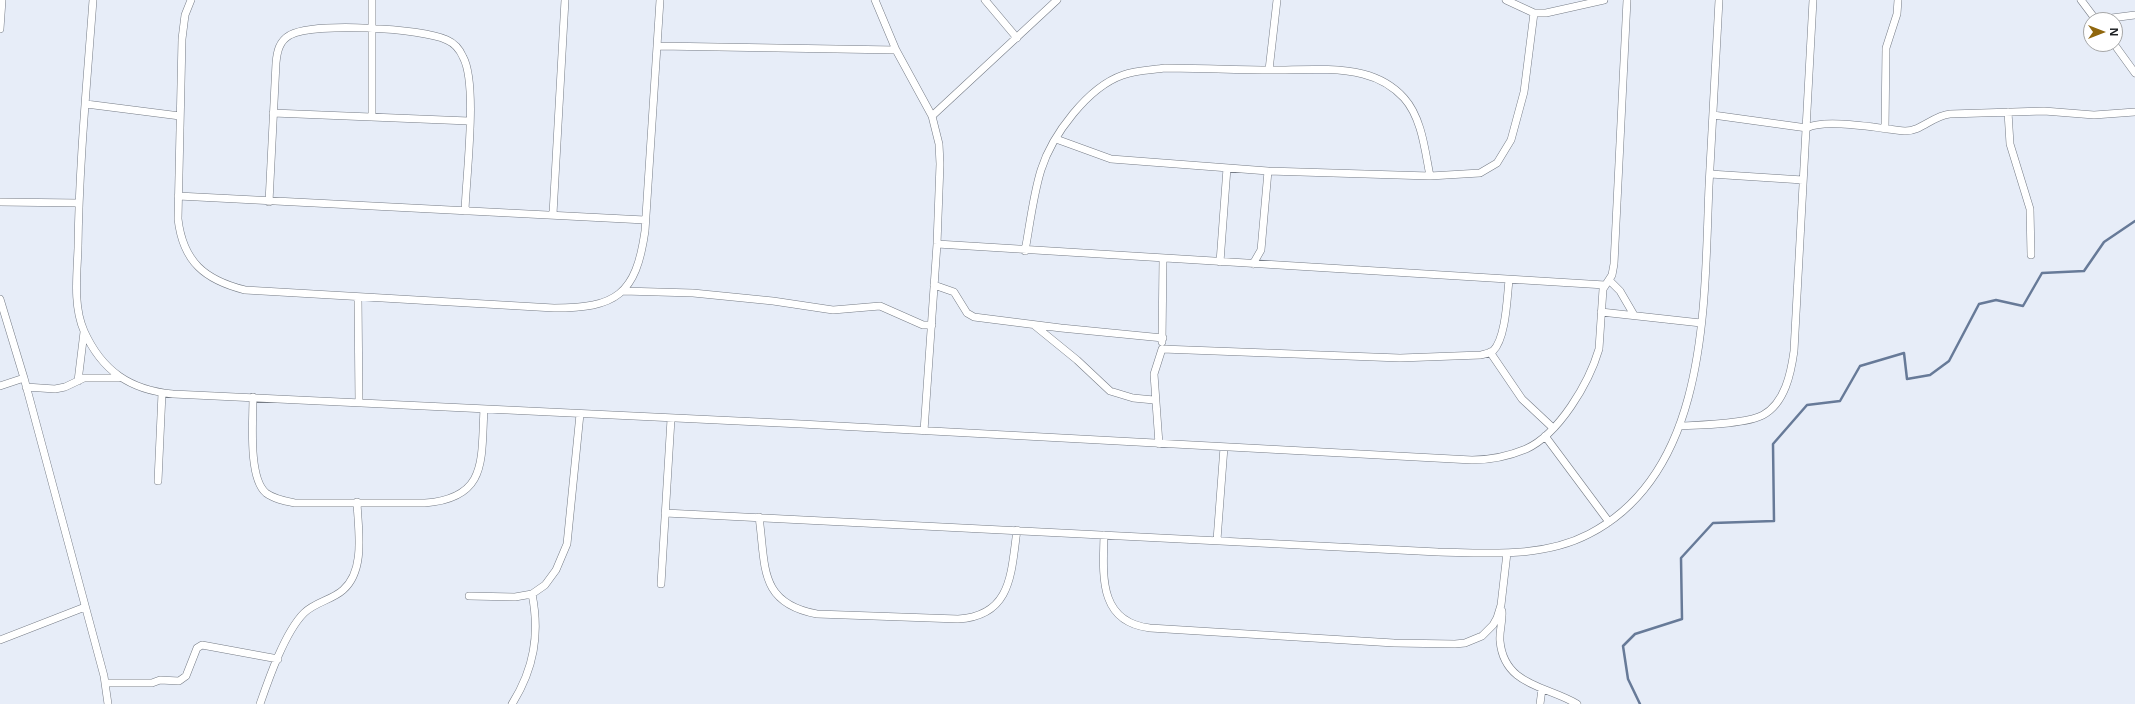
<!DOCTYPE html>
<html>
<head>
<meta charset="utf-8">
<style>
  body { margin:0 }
  #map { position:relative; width:2135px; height:704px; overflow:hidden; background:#e7edf8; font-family:"Noto Sans",sans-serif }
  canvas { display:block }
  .north { position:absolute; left:2083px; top:12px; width:40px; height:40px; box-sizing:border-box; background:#fff; border:1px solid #a5a6a7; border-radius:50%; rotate:90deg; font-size:11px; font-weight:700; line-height:16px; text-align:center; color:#1d2023 }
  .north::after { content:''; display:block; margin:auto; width:14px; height:18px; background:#90670e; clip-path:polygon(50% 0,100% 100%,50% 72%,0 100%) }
</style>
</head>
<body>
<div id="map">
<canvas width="2135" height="704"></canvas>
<div class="north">N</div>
</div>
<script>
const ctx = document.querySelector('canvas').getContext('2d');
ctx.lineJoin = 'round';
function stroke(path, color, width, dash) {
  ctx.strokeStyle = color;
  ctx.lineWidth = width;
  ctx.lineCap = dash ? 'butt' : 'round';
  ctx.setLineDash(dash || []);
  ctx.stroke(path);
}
const stream = new Path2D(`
  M1640,704L1628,679L1623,646L1635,634L1682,619L1681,558L1713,523L1774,521L1773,444L1807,405L1840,401L1860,366L1904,353L1907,379L1930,375L1949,361L1979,304L1996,300L2023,306L2042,273L2084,271L2104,242L2135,221`);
const minor = new Path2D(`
  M93,0C87,82 79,165 78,248C77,275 73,306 84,331C102,371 130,390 173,394L801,424L1472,460C1490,460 1509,456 1526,449C1559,434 1589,383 1599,349L1603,289L1612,275L1614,264L1627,0
  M191,0L185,15L182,39L178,219C183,262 205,280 245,290L554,308C616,308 636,295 645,231L660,0
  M875,0L896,50L932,116L939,144L940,164L937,244L924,431
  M985,0L1017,38
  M1506,0L1534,13H1546L1604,0
  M2081,0L2096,20
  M2096,20L2135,15
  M0,29L2,0
  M2114,44L2135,73
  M659,46L896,50
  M1269,70L1277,0
  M86,104L180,116
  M2008,112L2010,144L2030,209L2031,255
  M273,113L469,121
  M1713,115L1807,128C1825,118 1882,129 1905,131C1922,131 1932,116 1950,114L2044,111L2094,115L2135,112
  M372,116V0
  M932,116L1057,0
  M1885,129L1886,48L1897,14L1898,0
  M1056,139L1111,159L1268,171L1430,176L1480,173L1497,163L1511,140L1524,92L1534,13
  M1710,174L1803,180
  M178,196L645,220
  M0,202L79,203
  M269,202L276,63C277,52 279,41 290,35C316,22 421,28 447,40C454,43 460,50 463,57C478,84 466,177 465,211
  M553,214L565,0
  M937,244L1605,285
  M1025,251C1030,224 1033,196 1041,170C1052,135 1088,87 1123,75C1136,70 1151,70 1165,68C1200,68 1236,70 1272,70C1301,70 1334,67 1363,74C1379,78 1393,86 1404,98C1422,118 1425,151 1430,176
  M1220,262L1227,168
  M1253,264L1261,250L1268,171
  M1609,280L1620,291L1634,315
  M934,285L954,292L967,313L974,317L1061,328L1163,338
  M623,291L693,293L773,301L833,310L880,306L923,325H932
  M358,297L359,403
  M0,299L24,378L104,676L108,704
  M1601,312L1701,323
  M1034,325L1077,360L1110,391L1133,398L1154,400
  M1162,342L1163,259
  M1490,352L1522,399L1553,428
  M78,381L84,332
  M0,386L24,378
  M26,387L55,389L65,387L84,378H119
  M253,397C253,420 248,478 266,493C274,499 285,501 295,503H425C488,498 481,460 484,409
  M1680,426C1699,425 1747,424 1763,415C1785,403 1791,373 1794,351L1813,0
  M1545,436L1609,522
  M1159,444L1154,374L1162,349L1400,358L1481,355C1484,354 1490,353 1493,351C1506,338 1507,298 1509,280
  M158,481L162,393
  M665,513L1438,552C1489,553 1543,558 1589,534C1710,472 1704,302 1709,186C1712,124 1716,62 1719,0
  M759,517C766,566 758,603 817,614L958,619C1012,616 1011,573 1017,530
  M1104,535C1103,575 1098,622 1150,628L1394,643L1455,644L1465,643L1482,636L1493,625L1497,618L1501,605L1507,553
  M1217,540L1224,447
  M661,584L671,419
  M469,596L515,597L532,594L545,585L556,570L567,544L580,414
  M1502,611C1503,621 1499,631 1500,641C1504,686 1547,686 1577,704
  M0,640L85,607
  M105,683H152L160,680L179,681L186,676L197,648L202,645L278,659
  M260,704C269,678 285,632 304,613C315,602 332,600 343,590C366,570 358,529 357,502
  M512,704C534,669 540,634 532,594
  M1540,704L1542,689`);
stroke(stream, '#677a98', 2.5);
stroke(minor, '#757b85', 8);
stroke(minor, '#fff', 7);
</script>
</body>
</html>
